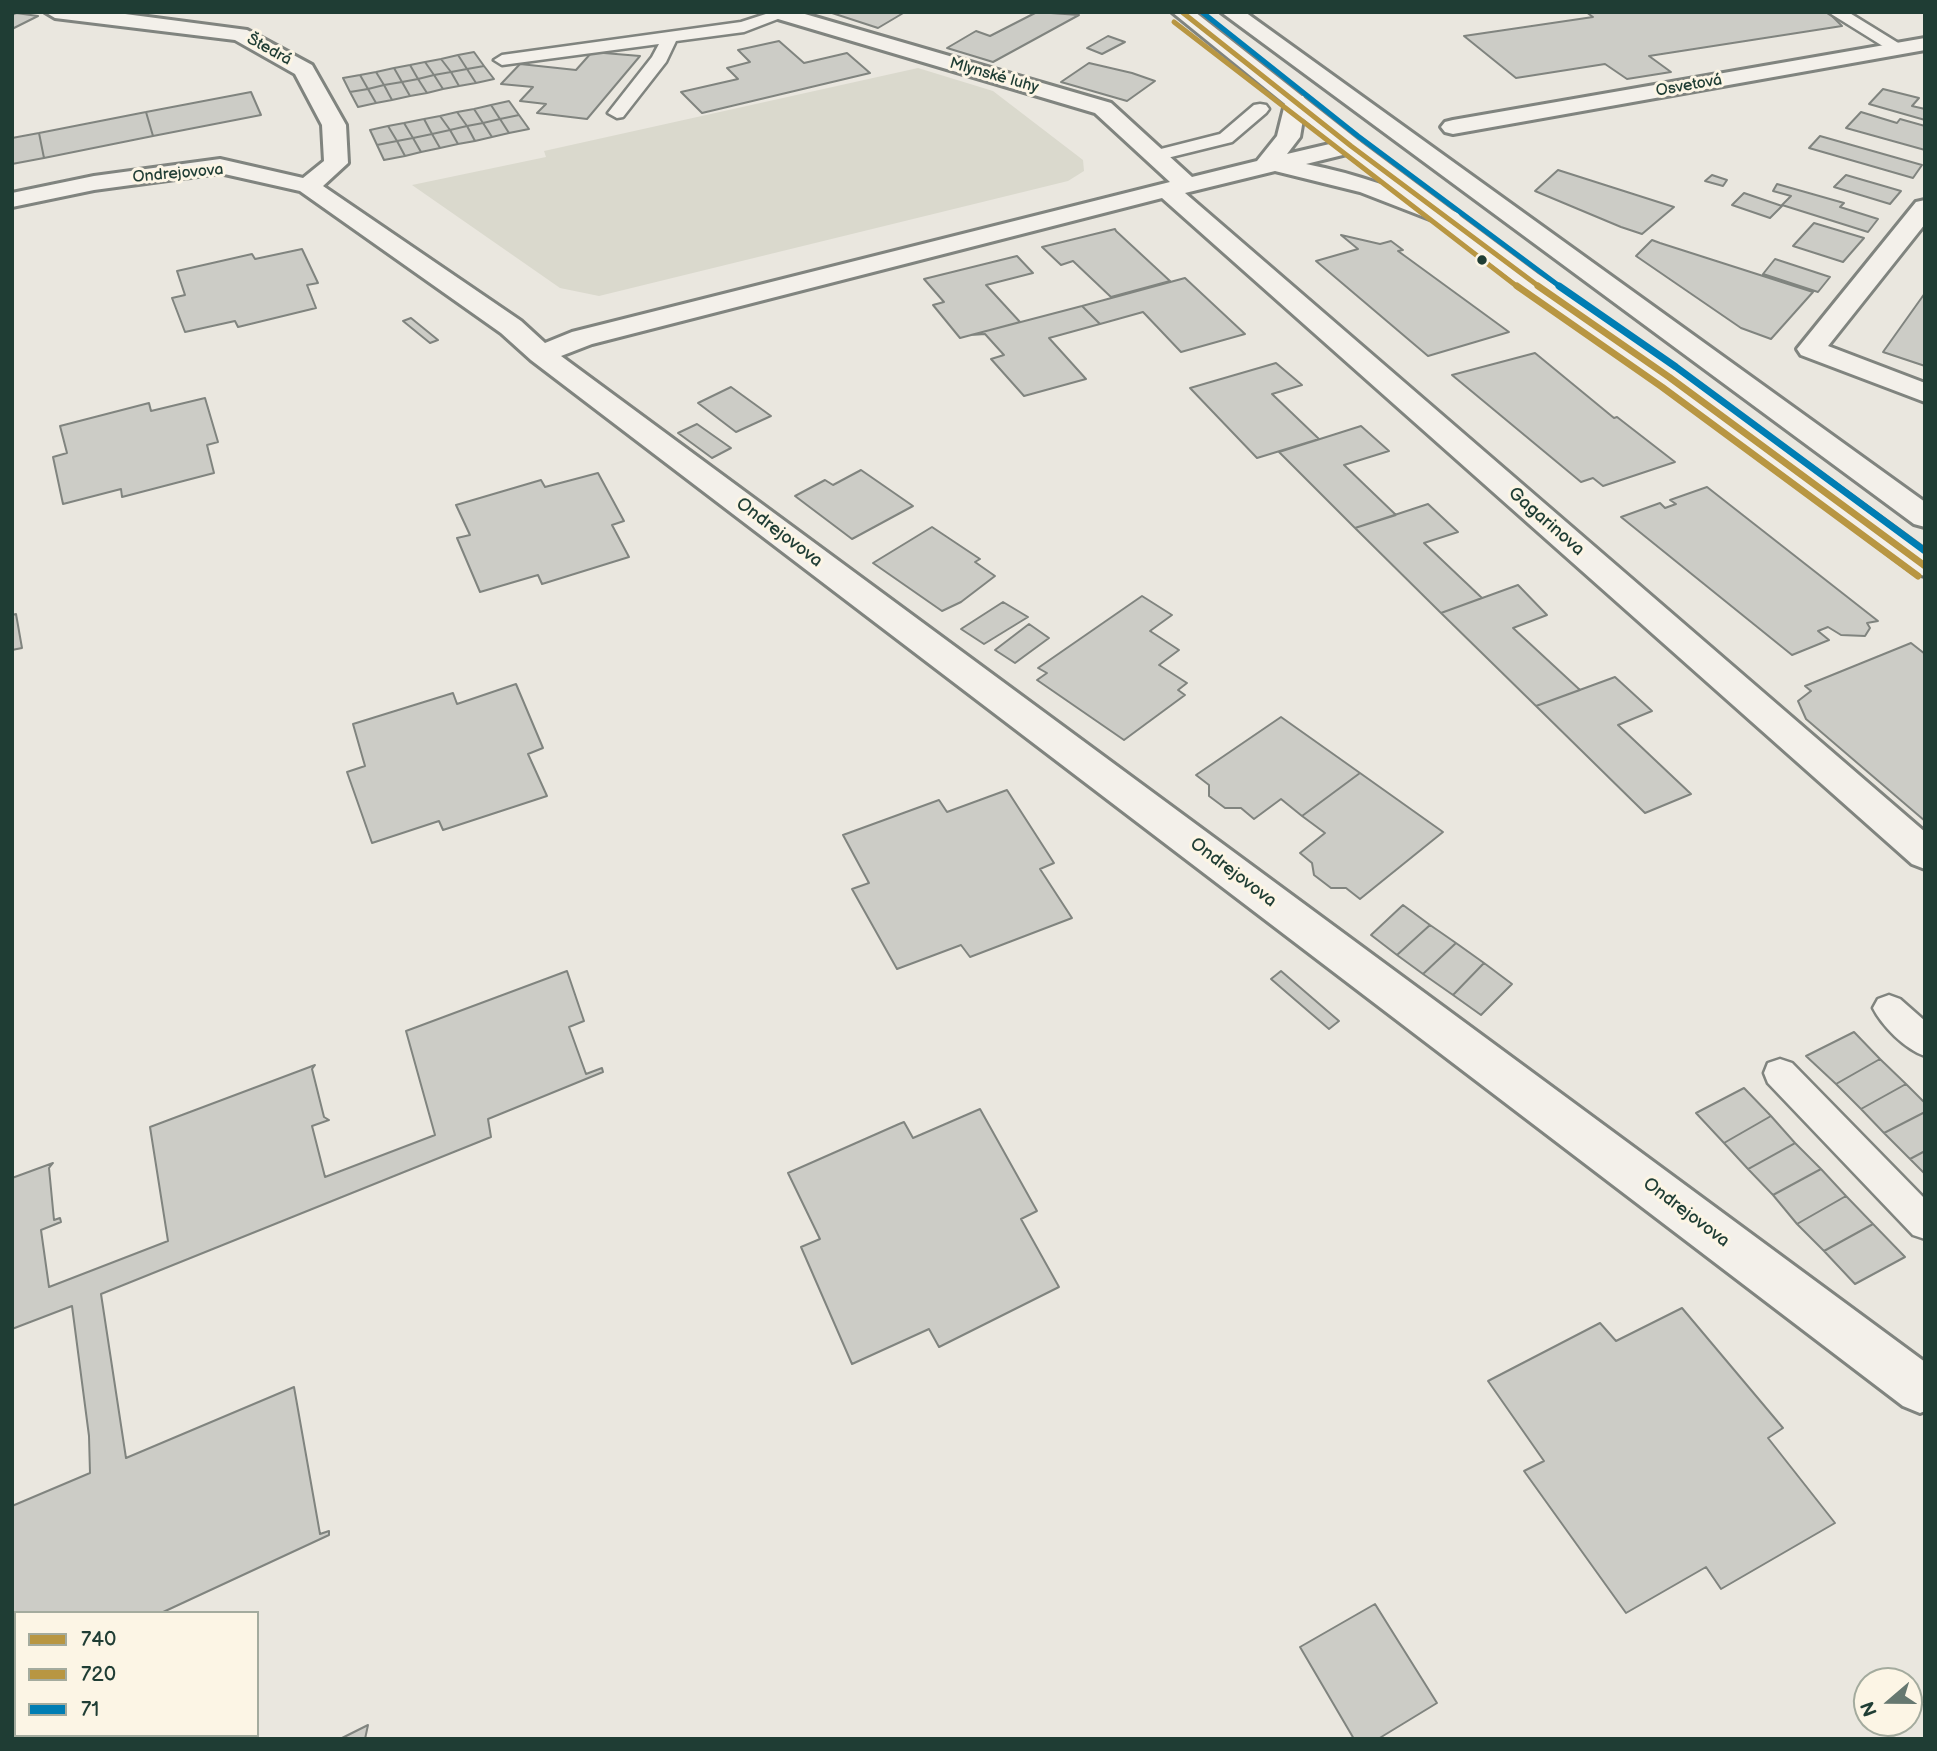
<!DOCTYPE html>
<html>
<head>
<meta charset="utf-8">
<style>
  body { margin:0 }
  #map { position:relative; width:1937px; height:1751px; overflow:hidden; background:#eae7df; font-family:"Balsamiq Sans",sans-serif }
  canvas { display:block }
  .frame { position:absolute; inset:0; border:14px solid #1f3d34; pointer-events:none }
  .legend { position:absolute; left:14px; top:1611px; width:245px; height:126px; box-sizing:border-box; background:#fcf5e5; border:2px solid #a4ab9e; margin:0; padding:9px 12px; list-style:none; font-size:21px; color:#1f3d34 }
  .legend li { display:flex; align-items:center; gap:14px; height:35px }
  .legend b { width:35px; border:2px solid #a4ab9e }
  .north { position:absolute; left:1853px; top:1667px; width:70px; height:70px; box-sizing:border-box; background:#fcf5e5; border:2px solid #a4ab9e; border-radius:50%; rotate:250deg; font-size:19px; font-weight:700; line-height:28px; text-align:center; color:#1f3d34 }
  .north::after { content:''; display:block; margin:auto; width:24px; height:32px; background:#667870; clip-path:polygon(50% 0,100% 100%,50% 72%,0 100%) }
</style>
</head>
<body>
<div id="map">
<canvas width="1937" height="1751"></canvas>
<div class="frame"></div>
<ul class="legend">
<li><b style="height:9px;background:#b89642"></b>740</li>
<li><b style="height:9px;background:#b89642"></b>720</li>
<li><b style="height:9px;background:#007db3"></b>71</li>
</ul>
<div class="north">N</div>
</div>
<script>
const ctx = document.querySelector('canvas').getContext('2d');
ctx.lineJoin = 'round';
function fill(path, color) {
  ctx.fillStyle = color;
  ctx.fill(path, 'evenodd');
}
function stroke(path, color, width, dash) {
  ctx.strokeStyle = color;
  ctx.lineWidth = width;
  ctx.lineCap = dash ? 'butt' : 'round';
  ctx.setLineDash(dash || []);
  ctx.stroke(path);
}
function label(font, color, halo, rows, align = 'center') {
  ctx.font = font + ' "Balsamiq Sans",sans-serif';
  ctx.lineWidth = 6;
  ctx.setLineDash([]);
  ctx.textBaseline = 'middle';
  ctx.strokeStyle = halo;
  ctx.fillStyle = color;
  for (const [text, x, y, turn = 0] of rows) {
    ctx.save();
    ctx.translate(x, y);
    ctx.rotate((+turn || 0) * Math.PI / 180);
    ctx.textAlign = isNaN(turn) ? turn : align;
    if (halo) ctx.strokeText(text, 0, 0);
    ctx.fillText(text, 0, 0);
    ctx.restore();
  }
}
const green = new Path2D(`
  M918,68L993,91L1083,160L1084,171L1068,181L599,296L560,288L412,185L546,157L544,151Z`);
const building = new Path2D(`
  M829,12H905L878,28Z
  M1037,12L1079,15L993,62L947,48L976,31L990,36Z
  M1586,12H1828L1842,26L1649,56L1671,72L1627,79L1605,64L1516,78L1464,36L1593,17Z
  M16,13L38,16L12,29V15Z
  M1108,36L1125,42L1102,54L1087,48Z
  M779,41L804,63L847,53L870,73L702,113L681,92L738,79L727,68L750,62L738,50Z
  M474,52L484,66L467,69L458,55Z
  M592,52L640,56L587,119L537,113L546,104L520,101L533,87L501,84L520,64L576,70Z
  M458,55L467,69L451,72L441,59Z
  M441,59L451,72L434,75L425,62Z
  M425,62L434,75L418,79L410,65Z
  M1089,63L1132,73L1155,81L1127,101L1061,82Z
  M410,65L418,79L402,82L394,68Z
  M484,66L494,79L476,83L467,69Z
  M394,68L402,82L384,85L376,72Z
  M467,69L476,83L459,86L451,72Z
  M376,72L384,85L368,89L360,75Z
  M451,72L459,86L443,89L434,75Z
  M360,75L368,89L350,92L343,78Z
  M434,75L443,89L427,93L418,79Z
  M418,79L427,93L410,96L402,82Z
  M402,82L410,96L392,100L384,85Z
  M384,85L392,100L376,103L368,89Z
  M368,89L376,103L358,107L350,92Z
  M1883,89L1919,98L1912,106L1925,109V120L1869,104Z
  M251,92L261,115L153,136L146,112Z
  M509,101L519,115L500,119L491,105Z
  M491,105L500,119L483,123L474,109Z
  M474,109L483,123L467,126L457,112Z
  M146,112L153,136L44,158L39,133Z
  M457,112L467,126L450,130L440,116Z
  M1861,112L1897,123L1900,119L1925,126V150L1846,128Z
  M519,115L529,129L509,133L500,119Z
  M440,116L450,130L432,134L424,119Z
  M424,119L432,134L413,138L404,123Z
  M500,119L509,133L492,137L483,123Z
  M404,123L413,138L397,141L388,126Z
  M483,123L492,137L475,141L467,126Z
  M388,126L397,141L377,145L370,130Z
  M467,126L475,141L458,144L450,130Z
  M450,130L458,144L440,148L432,134Z
  M39,133L44,158L12,164V138Z
  M432,134L440,148L421,152L413,138Z
  M1820,136L1922,165L1913,178L1809,148Z
  M413,138L421,152L405,156L397,141Z
  M397,141L405,156L384,160L377,145Z
  M1558,170L1674,207L1642,234L1621,227L1535,191Z
  M1712,175L1727,180L1723,186L1705,181Z
  M1846,175L1901,191L1890,204L1834,187Z
  M1777,184L1844,203L1840,207L1878,219L1868,232L1782,205L1791,196L1773,191Z
  M1744,193L1782,206L1770,218L1732,205Z
  M1814,223L1864,238L1843,262L1793,246Z
  M1115,229L1116,231L1170,281L1111,297L1073,261L1061,265L1042,247Z
  M1341,235L1380,244L1391,241L1403,250L1398,251L1509,332L1428,356L1316,261L1358,249Z
  M1652,240L1660,243L1813,292L1771,339L1741,328L1636,256Z
  M302,249L318,283L307,285L316,308L238,327L235,321L185,332L172,298L185,295L177,271L252,254L255,259Z
  M1017,256L1033,273L986,285L1020,322L960,338L933,305L944,302L924,279Z
  M1775,259L1830,277L1818,292L1763,274Z
  M1185,278L1245,334L1181,352L1143,312L1100,324L1082,306Z
  M1925,293V366L1883,352Z
  M1082,306L1100,324L1049,338L1086,379L1024,396L991,359L1004,355L985,334L971,335Z
  M411,318L438,340L430,343L403,321Z
  M1535,353L1614,418L1617,417L1675,462L1603,486L1593,478L1581,482L1452,375Z
  M1276,363L1302,385L1272,394L1319,439L1257,458L1190,388Z
  M731,387L771,416L736,432L698,403Z
  M205,398L218,442L207,445L214,473L122,497L121,489L63,504L53,457L67,453L60,426L149,403L151,411Z
  M697,424L731,448L712,458L678,433Z
  M1361,426L1389,451L1344,465L1396,515L1355,528L1279,452Z
  M861,470L913,506L852,539L795,496L825,480L833,485Z
  M598,473L624,521L612,525L629,557L542,584L538,575L480,592L457,538L470,535L456,505L541,480L545,487Z
  M1707,487L1878,621L1867,623L1870,628L1865,636L1841,635L1828,627L1818,631L1829,640L1792,655L1621,517L1660,503L1665,508L1676,504L1670,500Z
  M1428,504L1458,532L1424,543L1482,598L1441,613L1355,528Z
  M932,527L980,559L975,562L995,576L961,602L942,611L873,563Z
  M1518,585L1547,615L1513,628L1580,690L1536,706L1441,613Z
  M1142,596L1172,615L1150,631L1179,650L1159,665L1187,683L1178,690L1185,695L1124,740L1037,680L1047,673L1038,668Z
  M1003,602L1028,617L984,644L961,629Z
  M16,614L22,648L12,650V615Z
  M1029,624L1049,638L1015,663L995,650Z
  M1911,643L1925,654V821L1806,719L1798,701L1811,691L1805,686Z
  M1615,677L1652,711L1618,725L1691,794L1645,813L1536,706Z
  M516,684L543,748L528,754L547,796L443,830L439,821L372,843L347,772L365,766L353,724L453,693L457,704Z
  M1281,717L1360,773L1302,816L1281,799L1254,819L1241,808H1225L1209,796V785L1196,775Z
  M1360,773L1443,832L1360,899L1346,888H1331L1314,875L1312,863L1300,853L1325,833L1302,816Z
  M1007,790L1054,863L1040,869L1072,918L970,957L961,945L897,969L852,889L869,883L843,835L939,800L947,812Z
  M1403,905L1430,925L1397,955L1371,935Z
  M1430,925L1456,943L1423,974L1397,955Z
  M1456,943L1484,963L1453,995L1423,974Z
  M1484,963L1512,984L1481,1015L1453,995Z
  M567,971L584,1021L569,1027L586,1074L602,1068L603,1072L488,1119L491,1137L101,1294L126,1458L294,1387L320,1534L329,1531V1535L161,1613H16V1679L12,1681V1506L90,1473L89,1436L72,1306L12,1329V1178L53,1163L49,1168L54,1220L60,1218L61,1222L41,1230L49,1287L168,1241L150,1127L315,1065L312,1069L324,1117L329,1120L312,1126L325,1177L435,1135L406,1031Z
  M1281,971L1339,1021L1329,1029L1271,979Z
  M1854,1032L1880,1059L1836,1084L1806,1056Z
  M1880,1059L1906,1084L1861,1109L1836,1084Z
  M1906,1084L1925,1103V1112L1884,1133L1861,1109Z
  M1744,1088L1771,1116L1724,1143L1696,1113Z
  M980,1109L1037,1211L1021,1219L1059,1287L939,1347L929,1329L852,1364L801,1247L820,1239L788,1173L899,1124L904,1122L913,1138Z
  M1925,1112V1151L1910,1159L1884,1133Z
  M1771,1116L1795,1143L1748,1169L1724,1143Z
  M1795,1143L1821,1169L1773,1195L1748,1169Z
  M1925,1151V1174L1910,1159Z
  M1821,1169L1846,1196L1797,1224L1773,1195Z
  M1846,1196L1873,1224L1824,1251L1797,1224Z
  M1873,1224L1905,1257L1855,1284L1824,1251Z
  M1682,1308L1783,1428L1768,1438L1835,1523L1721,1589L1706,1567L1626,1613L1524,1471L1544,1461L1488,1381L1600,1323L1616,1341Z
  M1375,1604L1437,1703L1378,1739H1354L1300,1647Z
  M368,1725L365,1739H340Z
  M97,1735H151V1739H98Z`);
const service = new Path2D(`
  M772,12H796L744,32L676,41L666,62L623,117L617,118L608,113L652,57L659,44L502,65L494,60L502,55L741,22Z
  M1828,12H1848L1908,49L1906,53H1894Z
  M1260,104L1266,105L1269,109L1266,113L1232,142L1155,161L1146,156L1149,152L1220,134L1254,105Z
  M1889,995L1900,999L1925,1021V1056C1905,1049 1882,1026 1873,1008L1878,999Z
  M1780,1059L1792,1063L1925,1199V1239L1913,1235L1768,1083L1764,1073L1768,1063Z`);
const minor = new Path2D(`
  M45,12H110L247,30L312,65L346,125L348,163L323,186L521,321L545,343L572,332L1170,182L1095,113L768,16L765,12H798L1111,103L1192,177L1257,161L1277,136L1287,96H1303L1306,101L1300,137L1287,154L1351,139L1359,141L1363,146L1359,151L1306,164C1359,174 1408,193 1458,213L1461,218L1458,223H1440L1360,192L1275,171L1185,193L1925,832V869L1912,864L1162,198L592,344L561,356L1925,1362V1411L1920,1413L1903,1406L531,360L501,333L300,191L220,173L94,190L12,207V193L94,176L220,159L303,178L324,161L322,125L295,74L235,40L55,18Z
  M1925,38V50L1453,134L1445,132L1441,127L1445,122L1453,120Z
  M1925,200V224L1828,346L1925,383V402L1801,355L1797,349L1916,202Z`);
const primary = new Path2D(`
  M1172,12H1195L1359,141L1538,274L1679,371L1925,550V576L1914,573L1659,383L1520,286L1343,151Z
  M1221,12H1245L1925,502V527L1914,524Z`);
const bus1Far1 = new Path2D(`
  M1182,12L1351,146L1541,288`);
const bus1 = new Path2D(`
  M1538,286L1669,377L1925,566`);
const bus2Far1 = new Path2D(`
  M1174,22L1519,288`);
const bus2 = new Path2D(`
  M1517,286L1662,387L1918,576`);
const bus3Far1 = new Path2D(`
  M1202,12L1358,136L1562,288`);
const bus3 = new Path2D(`
  M1559,286L1676,367L1925,551`);
const markers = [
  [1482,260,6,"#1f3d34"]
];
const farStreetnames = [
  ["Štedrá",269,50,29],
  ["Mlynské luhy",994,76,16],
  ["Osvetová",1689,86,-10],
  ["Ondrejovova",178,174,-5]
];
const streetNames = [
  ["Gagarinova",1546,522,41],
  ["Ondrejovova",779,533,37],
  ["Ondrejovova",1233,873,37],
  ["Ondrejovova",1686,1213,37]
];
fill(green, '#dad9cd');
fill(building, '#ccccc6');
stroke(building, '#80847f', 2);
stroke(service, '#80847f', 5);
stroke(minor, '#80847f', 6);
stroke(primary, '#80847f', 6);
fill(service, '#f3f0ea');
fill(minor, '#f3f0ea');
fill(primary, '#f3f0ea');
stroke(bus1Far1, '#b89642', 5);
stroke(bus1, '#b89642', 7);
stroke(bus2Far1, '#b89642', 5);
stroke(bus2, '#b89642', 7);
stroke(bus3Far1, '#007db3', 5);
stroke(bus3, '#007db3', 7);
for (const [x, y, r, color] of markers) {
  const dot = new Path2D();
  dot.arc(x, y, r, 0, 2 * Math.PI);
  ctx.fillStyle = color;
  ctx.fill(dot);
  stroke(dot, '#fcf5e5', 2.5);
}
label('16px', '#1f3d34', '#fcf5e5', farStreetnames);
label('18px', '#1f3d34', '#fcf5e5', streetNames);
</script>
</body>
</html>
